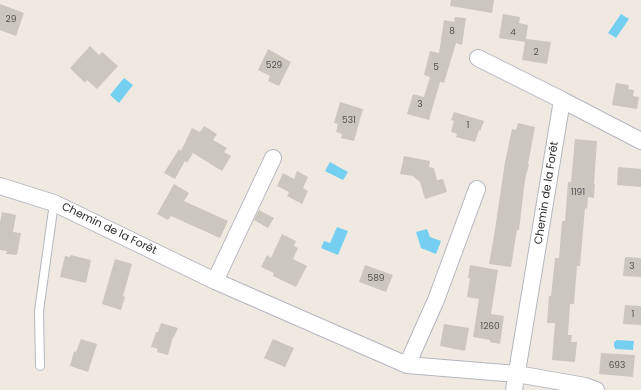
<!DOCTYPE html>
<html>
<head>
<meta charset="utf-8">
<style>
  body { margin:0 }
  canvas { display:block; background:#efe9e1 }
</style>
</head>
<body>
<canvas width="641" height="390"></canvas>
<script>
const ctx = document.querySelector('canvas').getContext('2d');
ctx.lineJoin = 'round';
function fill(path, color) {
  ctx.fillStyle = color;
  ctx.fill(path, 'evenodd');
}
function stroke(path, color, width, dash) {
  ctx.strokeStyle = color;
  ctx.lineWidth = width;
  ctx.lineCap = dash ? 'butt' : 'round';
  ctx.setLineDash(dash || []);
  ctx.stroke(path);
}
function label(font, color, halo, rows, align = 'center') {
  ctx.font = font + ' Poppins,sans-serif';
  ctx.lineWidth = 3.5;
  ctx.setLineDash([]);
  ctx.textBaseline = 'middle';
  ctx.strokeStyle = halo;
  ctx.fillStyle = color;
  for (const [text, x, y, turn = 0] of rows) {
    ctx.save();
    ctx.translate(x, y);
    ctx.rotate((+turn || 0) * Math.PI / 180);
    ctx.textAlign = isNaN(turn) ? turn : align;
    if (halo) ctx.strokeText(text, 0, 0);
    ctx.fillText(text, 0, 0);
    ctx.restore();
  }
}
const water = new Path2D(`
  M621,14L629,19L616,38L608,33Z
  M124,78L133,85L119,103L110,95Z
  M330,162L348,172L343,180L325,171Z
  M337,227L348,231L338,255L321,248L324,241L330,243Z
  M427,229L430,237L441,241L436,254L421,248L416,232Z
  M616,340L634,341L633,350L615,349V347H614V342L616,341Z`);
const building = new Path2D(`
  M451,0H494L492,13L450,6Z
  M0,4L24,13L16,36L0,30Z
  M503,14L520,17L519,23L528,25L526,39L551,42L547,64L522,60L525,42L499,38Z
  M455,17L466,18L462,45L456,43L444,83L440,82L429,120L407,114L413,94L424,97L430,77L424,75L430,51L439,53L444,20L454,22Z
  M90,46L99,55L102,52L118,66L97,89L87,80L85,83L70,68Z
  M268,49L291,62L279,86L268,81L270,76L258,70Z
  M616,83L629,85L628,89L634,90L633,96L639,97L637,109L612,105Z
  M340,102L363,109L354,141L341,138L342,134L336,132L338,124L334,123Z
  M454,112L484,121L480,131L479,130L475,142L456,137L457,134L451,132L454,121L451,120Z
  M518,123L535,127L528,164H529L525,180L519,230H517L511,267L489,264L494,236L505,162L512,129L516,130Z
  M204,126L217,134L213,140L227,148L224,152L231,156L222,171L193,153L187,163L185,161L175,179L164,173L179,149L181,151L192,128L200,132Z
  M575,139L597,141L594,184H595L594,198L588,197L587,209L585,208L580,266H577L574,304H570L568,335H572L571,342H577L575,362L552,360L555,323H547L549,296H551L555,258H559L562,221H565L568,182H571Z
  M404,156L430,161L429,167L434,168L437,180L443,179L447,192L425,199L420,182L413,176L400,174Z
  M618,167L641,169V187L617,185Z
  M297,171L308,177L303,188L308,191L302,204L287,196L289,192L277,186L283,173L294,179Z
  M174,184L189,193L184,201L228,221L220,238L171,216L168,220L157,214Z
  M259,210L274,218L268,228L254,220Z
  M2,212L16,215L13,232L21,233L17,255L6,254L7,251L0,250V222Z
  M282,234L296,241L294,246L298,248L293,259L307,266L296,287L273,276L274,273L261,267L267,255L271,258Z
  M71,255L91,260L86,283L60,277L65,256L70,257Z
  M625,257L641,258V277L623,276Z
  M115,259L132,264L123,296L125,297L121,310L102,304Z
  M365,265L393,275L386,292L359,282Z
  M470,265L498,270L491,314L504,316L500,344L490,342V340L473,337L479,299L467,297L470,278H468Z
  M625,305L641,306V325L623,324Z
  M161,323L178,328L174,337H173L168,355L157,352L158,349L151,347L156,332H158Z
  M444,324L469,328L465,351L440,346Z
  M81,339L97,344L88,372L70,366L74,351L76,352Z
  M273,339L294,348L285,367L264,358Z
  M601,353L635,355L633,377L599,374Z`);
const service = new Path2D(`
  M40,366L39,311L54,203`);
const minor = new Path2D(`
  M478,58L562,100
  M0,186L54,203L215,281L407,365L517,374L585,386L596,390
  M215,281L273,158
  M407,365L436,300L477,189
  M514,390L562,100L641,141`);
const numberNames = [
  ["29",11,20],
  ["8",452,32],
  ["4",513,33],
  ["2",536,53],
  ["529",274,66],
  ["5",436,68],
  ["3",420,105],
  ["531",349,121],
  ["1",468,126],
  ["1191",578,193],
  ["3",632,267],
  ["589",376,279],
  ["1",633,315],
  ["1260",490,327],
  ["693",617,366]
];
const streetNames = [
  ["Chemin de la Forêt",547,193,-81],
  ["Chemin de la Forêt",109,229,26]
];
fill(water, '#75cff0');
fill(building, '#cbc7bf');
stroke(service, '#b4b7c1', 10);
stroke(minor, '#b4b7c1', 18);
stroke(service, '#fff', 8);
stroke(minor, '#fff', 16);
label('9px', '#555452', null, numberNames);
label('11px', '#2e2e2e', '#fff', streetNames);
</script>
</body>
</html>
